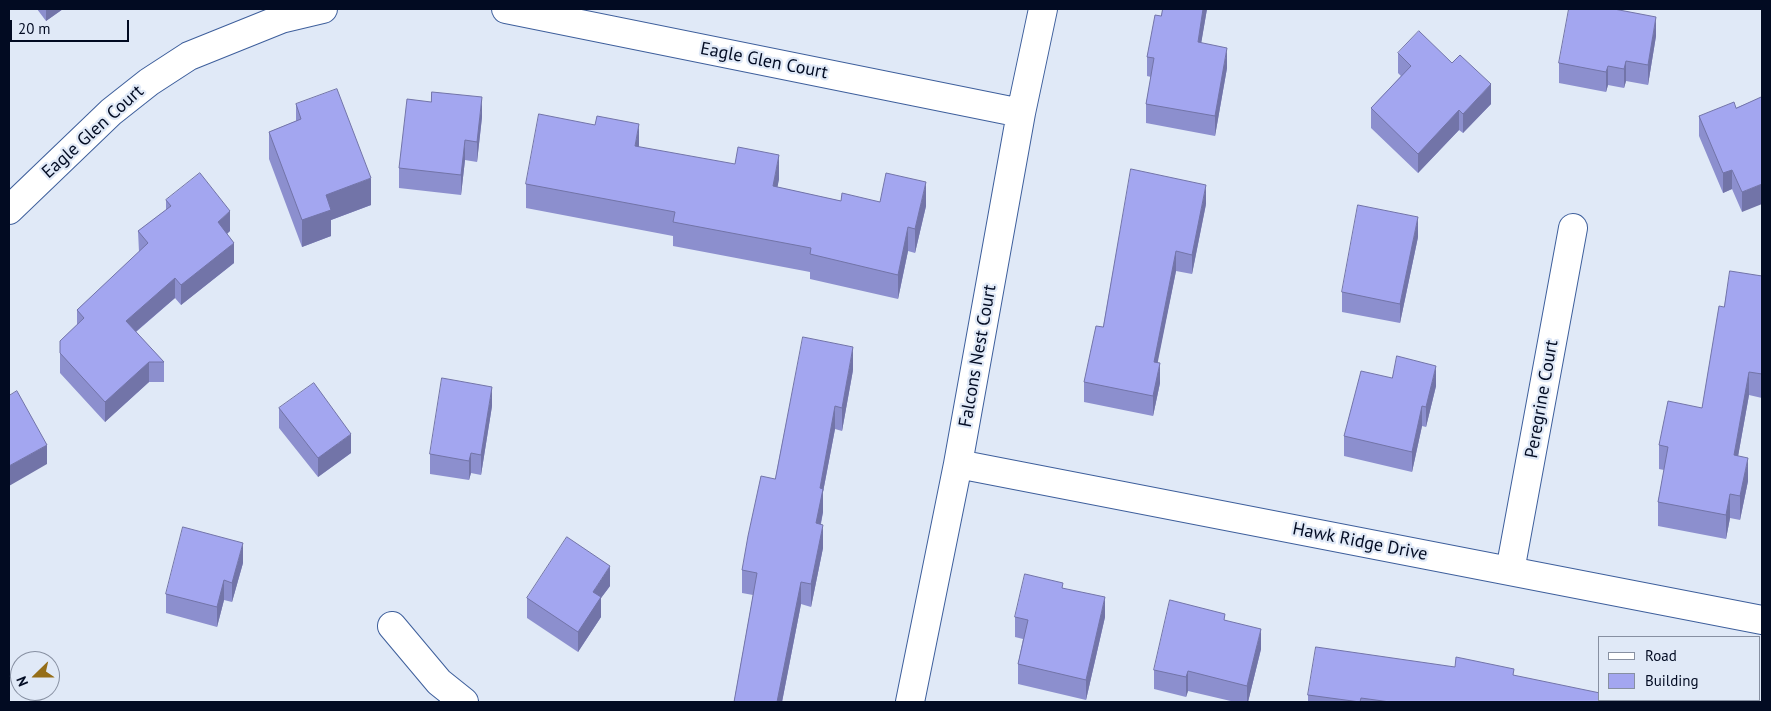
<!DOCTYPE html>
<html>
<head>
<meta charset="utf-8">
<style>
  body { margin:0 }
  #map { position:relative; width:1771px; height:711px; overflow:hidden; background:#e0e9f7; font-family:"PT Sans",sans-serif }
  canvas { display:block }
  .frame { position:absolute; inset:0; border:10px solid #020b22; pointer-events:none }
  .legend { position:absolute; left:1598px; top:636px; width:162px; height:65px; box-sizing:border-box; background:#e0e9f7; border:1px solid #8790a2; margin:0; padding:6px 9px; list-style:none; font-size:15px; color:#020b22 }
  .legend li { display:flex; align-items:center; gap:10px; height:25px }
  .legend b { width:25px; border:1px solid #8790a2 }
  .north { position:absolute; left:10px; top:651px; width:50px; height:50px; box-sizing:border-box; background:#e0e9f7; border:1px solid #8790a2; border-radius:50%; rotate:248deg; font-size:14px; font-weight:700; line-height:20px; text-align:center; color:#020b22 }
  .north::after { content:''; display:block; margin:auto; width:18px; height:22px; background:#956e18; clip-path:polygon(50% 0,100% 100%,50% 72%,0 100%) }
  .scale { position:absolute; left:10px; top:20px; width:119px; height:22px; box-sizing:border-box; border:2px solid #020b22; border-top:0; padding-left:6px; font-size:15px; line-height:18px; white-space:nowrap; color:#020b22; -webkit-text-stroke:4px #e0e9f7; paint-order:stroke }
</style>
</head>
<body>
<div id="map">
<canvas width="1771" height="711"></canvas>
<div class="frame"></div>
<ul class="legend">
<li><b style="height:6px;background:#fff"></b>Road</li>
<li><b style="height:14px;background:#a3a6f0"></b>Building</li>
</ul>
<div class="north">N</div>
<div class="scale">20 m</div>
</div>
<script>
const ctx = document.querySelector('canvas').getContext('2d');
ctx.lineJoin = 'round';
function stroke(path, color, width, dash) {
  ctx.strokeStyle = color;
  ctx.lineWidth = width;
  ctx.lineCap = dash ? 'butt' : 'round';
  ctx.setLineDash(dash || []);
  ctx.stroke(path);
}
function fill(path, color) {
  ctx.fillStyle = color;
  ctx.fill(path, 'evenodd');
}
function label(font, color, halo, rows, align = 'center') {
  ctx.font = font + ' "PT Sans",sans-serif';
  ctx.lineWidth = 4.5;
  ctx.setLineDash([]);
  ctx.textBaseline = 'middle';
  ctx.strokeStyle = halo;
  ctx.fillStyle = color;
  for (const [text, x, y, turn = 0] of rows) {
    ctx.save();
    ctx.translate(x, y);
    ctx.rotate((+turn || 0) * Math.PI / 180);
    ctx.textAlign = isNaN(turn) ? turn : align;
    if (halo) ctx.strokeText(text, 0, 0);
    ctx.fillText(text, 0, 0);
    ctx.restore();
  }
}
const minor = new Path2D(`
  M506,9L1021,113
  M9,210L111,112L149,82L189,56L281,19L323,9
  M958,464L1762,620
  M1510,571L1573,228
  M392,626L439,682L464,702
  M910,702L958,464L1021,113L1043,9`);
const wall = new Path2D(`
  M37,9H63L46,21Z
  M1163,9H1207L1201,43L1227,68L1215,136L1146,123V104L1151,77L1147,76V57L1161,16Z
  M1656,36L1648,85L1626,81L1624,88L1608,85L1606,92L1559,83V63Z
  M1398,53L1491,104L1463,133L1459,130L1418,173L1371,128V108L1401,76L1398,73Z
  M1762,97L1742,212L1732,189L1723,193L1699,136V116L1736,108Z
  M296,104L371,205L331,220V236L302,247L269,159V132L296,121Z
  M482,117L477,162L465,160L461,195L399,188V168Z
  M595,125L639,147L779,179L777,187L841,201L880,202L926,206L915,253L908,251L898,299L810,279V272L673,246V236L526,208V184Z
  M166,200L230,231L227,234L234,263L181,305L175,298L136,332L164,362V382H149L105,422L60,373V341L77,325V310L139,252L138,231L166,210Z
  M1206,204L1192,274L1176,271L1157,363L1160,383L1153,416L1084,402V382L1103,327Z
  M1418,237L1400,323L1342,312V292Z
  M1762,276V398L1749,395L1738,456L1748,481L1740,520L1730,518L1726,539L1658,526V502L1664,470L1659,469V445L1702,408L1724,307Z
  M853,370L842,431L835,429L823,492V512L821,524L823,548L811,607L801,604L782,702H734L753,595L742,593V570L775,479Z
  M1392,378L1436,386L1426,427L1422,426L1412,472L1344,456V436Z
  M492,406L481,475L471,473L469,480L430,474V454Z
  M279,408L351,453L318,477L279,428Z
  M243,563L232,602L224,600L217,627L166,613V594Z
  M610,586L601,598V617L578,652L527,618V598Z
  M1063,588L1105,617L1086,700L1018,684V664L1023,639L1015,637V617Z
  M1225,620L1261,649L1248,702H1235L1188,691L1186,697L1154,689V670Z
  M1514,676L1600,700L1672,702H1308V695Z`);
const shadedWall = new Path2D(`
  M46,9H63L46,21Z
  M1203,9H1207L1198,62V42Z
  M1656,17V36L1648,85V65Z
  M1227,48V68L1215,136V116Z
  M1626,61V81L1624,88V69Z
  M1608,66V85L1606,92V72Z
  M1491,84V104L1463,133V114Z
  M482,97V117L477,162V142Z
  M1459,110V130L1418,173V154Z
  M639,124V148L635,146Z
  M465,140V160L461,195V175Z
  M779,155V179L773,211V186Z
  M1732,170V189L1723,193V173Z
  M371,178V205L331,220V236L302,247V220L326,195Z
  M926,182V206L915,253V229Z
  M1762,184V204L1742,212V192Z
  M1206,185V204L1192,274V255Z
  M230,211V231L218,241V222Z
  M1418,217V237L1400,323V304Z
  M908,227V251L898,299V275Z
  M234,243V263L181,305V285Z
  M1176,251V271L1154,381V362Z
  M175,278V298L126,340V321Z
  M853,347V370L842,431V408Z
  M149,362V382L105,422V402Z
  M1160,363V383L1153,416V396Z
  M1436,366V386L1426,427V407Z
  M1749,372V395L1734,479V455Z
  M492,387V406L481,475V455Z
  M835,406V429L823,492V512L816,546V523L820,488Z
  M1422,406V426L1412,472V452Z
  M351,434V453L318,477V458Z
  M47,445V464L9,486V466Z
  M471,453V473L469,480V461Z
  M1748,458V481L1740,520V496Z
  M1730,494V518L1726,539V515Z
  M823,525V548L811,607V584Z
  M243,543V563L232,602V583Z
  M610,566V586L601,598V617L578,652V632L593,592Z
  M224,580V600L217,627V607Z
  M801,582V604L782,702H777Z
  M1105,597V617L1086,700V680Z
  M1261,629V649L1248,702H1247V686Z
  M1188,671V691L1186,697V677Z`);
const building = new Path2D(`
  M1163,9H1203L1198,42L1227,48L1215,116L1146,104L1154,58L1147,57L1155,15L1161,16Z
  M1569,9H1614L1656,17L1648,65L1626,61L1624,69L1608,66L1606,72L1559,63Z
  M1419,31L1452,63L1460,55L1491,84L1463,114L1459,110L1418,154L1371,108L1411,66L1398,53Z
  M337,89L371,178L326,195L331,210L302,220L269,132L301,119L296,104Z
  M432,92L482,97L477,142L465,140L461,175L399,168L407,99L431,102Z
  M1762,97V184L1742,192L1732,170L1723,173L1699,116L1734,102L1736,108Z
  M539,114L595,125L597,116L639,124L635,146L735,164L738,147L779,155L773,186L841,201L842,193L880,202L886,173L926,182L915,229L908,227L898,275L810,254L811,248L673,222L675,212L526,184Z
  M1131,169L1206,185L1192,255L1176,251L1154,362L1160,363L1153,396L1084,382L1096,326L1103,327Z
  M200,173L230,211L218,222L234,243L181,285L175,278L126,321L164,362H149L105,402L60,353V341L84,318L77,310L148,243L138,231L171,206L166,200Z
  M1358,205L1418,217L1400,304L1342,292Z
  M1730,271L1762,276V374L1749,372L1734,455L1748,458L1740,496L1730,494L1726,515L1658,502L1668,447L1659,445L1668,401L1702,408L1719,306L1724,307Z
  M803,337L853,347L842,408L835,406L820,488L823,489L816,523L823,525L811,584L801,582L777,702H734L757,573L742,570L748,536L761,476L775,479Z
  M1397,356L1436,366L1426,407L1422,406L1412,452L1344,436L1361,371L1392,378Z
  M442,378L492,387L481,455L471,453L469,461L430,454Z
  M314,383L351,434L318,458L279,408Z
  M17,391L47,445L9,466V396Z
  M183,527L243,543L232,583L224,580L217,607L166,594Z
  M567,537L610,566L593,592L601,597L578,632L527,598Z
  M1025,574L1063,583L1062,588L1105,597L1086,680L1018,664L1028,620L1015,617Z
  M1170,600L1225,614L1224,620L1261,629L1247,686L1188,671L1186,677L1154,670Z
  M1316,647L1455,667L1456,657L1514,669L1513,675L1600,693V700H1672V702H1390L1361,698L1360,702L1308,695Z`);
const streetNames = [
  ["Eagle Glen Court",764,61,11],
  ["Eagle Glen Court",93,132,-42],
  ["Falcons Nest Court",978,356,-80],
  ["Peregrine Court",1542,399,-80],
  ["Hawk Ridge Drive",1360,542,11]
];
stroke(minor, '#3e5f9c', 30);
stroke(minor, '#fff', 28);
fill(wall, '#8c8fce');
fill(shadedWall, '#7274a8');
fill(building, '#a3a6f0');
stroke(building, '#7274a8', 1);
label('18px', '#020b22', '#e0e9f7', streetNames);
</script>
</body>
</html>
